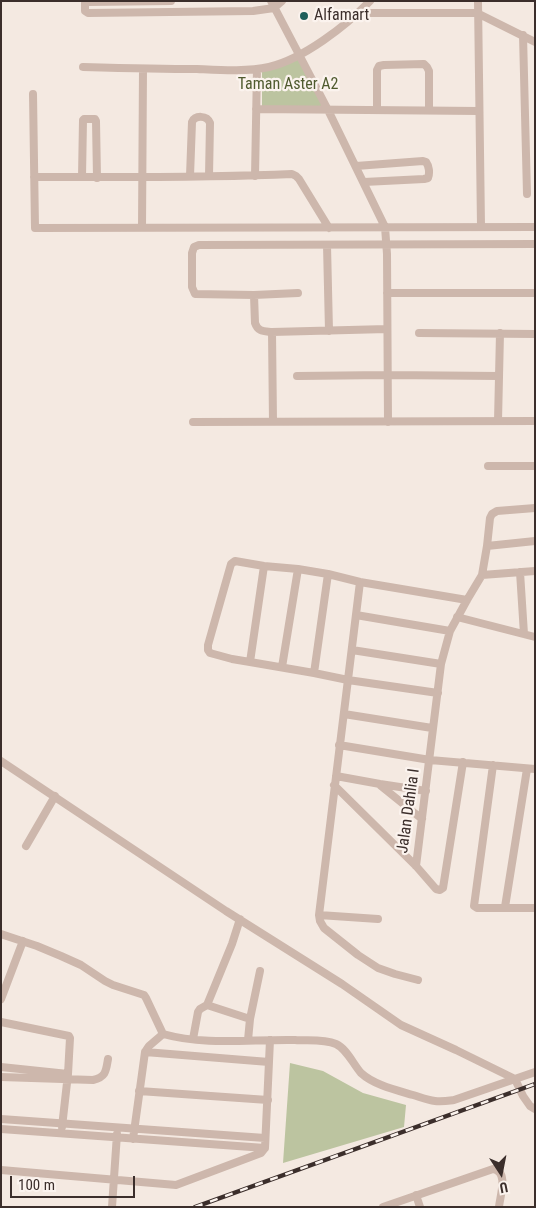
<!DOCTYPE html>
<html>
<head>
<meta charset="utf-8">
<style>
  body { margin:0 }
  #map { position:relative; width:536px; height:1208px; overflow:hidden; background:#f4e9e1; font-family:"Roboto Condensed",sans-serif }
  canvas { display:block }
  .frame { position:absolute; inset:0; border:2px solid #3b2e2b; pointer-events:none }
  .north { position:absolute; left:476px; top:1148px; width:50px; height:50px; -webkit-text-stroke:4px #fbf3ee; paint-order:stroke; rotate:169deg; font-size:14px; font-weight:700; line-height:20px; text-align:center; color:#3b2e2b }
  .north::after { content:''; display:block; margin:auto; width:18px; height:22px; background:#3b2e2b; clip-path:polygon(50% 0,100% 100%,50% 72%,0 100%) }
  .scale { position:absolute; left:10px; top:1176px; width:125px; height:22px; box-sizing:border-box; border:2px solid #3b2e2b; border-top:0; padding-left:6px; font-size:15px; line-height:18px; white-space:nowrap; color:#3b2e2b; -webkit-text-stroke:4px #fbf3ee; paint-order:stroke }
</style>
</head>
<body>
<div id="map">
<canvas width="536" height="1208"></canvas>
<div class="frame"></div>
<div class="north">U</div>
<div class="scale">100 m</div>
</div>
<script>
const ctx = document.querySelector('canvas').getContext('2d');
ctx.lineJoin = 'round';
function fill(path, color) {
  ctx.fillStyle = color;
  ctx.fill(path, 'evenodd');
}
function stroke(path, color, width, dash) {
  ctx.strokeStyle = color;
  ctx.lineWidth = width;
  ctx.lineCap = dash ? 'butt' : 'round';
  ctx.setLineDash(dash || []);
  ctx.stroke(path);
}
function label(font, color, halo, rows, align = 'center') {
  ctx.font = font + ' "Roboto Condensed",sans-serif';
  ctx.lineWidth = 4.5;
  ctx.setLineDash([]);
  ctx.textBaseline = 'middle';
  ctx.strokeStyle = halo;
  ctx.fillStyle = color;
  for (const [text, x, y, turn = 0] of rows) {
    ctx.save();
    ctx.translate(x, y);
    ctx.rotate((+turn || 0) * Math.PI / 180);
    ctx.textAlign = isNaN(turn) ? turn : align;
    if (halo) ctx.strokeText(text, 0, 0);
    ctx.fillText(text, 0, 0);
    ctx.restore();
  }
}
const green = new Path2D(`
  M298,57L326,108L262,107V69Z
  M290,1063L323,1071L363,1093L406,1105L404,1127L283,1163Z`);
const street = new Path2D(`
  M171,1L88,2L85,3V11L88,13L253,11L274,8L282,1
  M271,1L328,110L385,227L387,254L388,422
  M478,1L481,226
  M358,13H477L535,42
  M523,35L527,194
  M83,67C121,68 159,69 197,69C219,70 247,72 269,67C303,59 346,26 370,1
  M33,94L35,228L535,227
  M256,109L479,111
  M377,110V70L379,66L384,65L424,64L427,67L429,71V110
  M356,166L423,161L426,162C429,166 430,173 428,178L424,179L364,182
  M190,176L192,122C195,115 207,115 210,123L209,176
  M255,176L257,69
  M34,177C120,177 206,178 292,174L296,176L299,179L329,228
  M82,177L83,120L84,119H95L96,121L97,178
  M142,228L143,69
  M327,245L329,331
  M298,293L254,295L195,294L192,287V253L194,247L199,245C311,245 423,244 535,244
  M387,293H535
  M254,295L255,323C258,332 264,331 272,332L387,329
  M272,332L273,422
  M419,333L535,334
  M297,376L387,375L499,376
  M498,421L500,333
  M193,422L535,421
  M488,466H535
  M487,546L535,541
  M264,566L250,662L314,673L348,680L438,693
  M520,572L524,634
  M482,575L535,571
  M360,582L319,915L320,921L324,928L358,955L378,968L395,974L418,980
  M356,615L450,631
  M457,617L535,637
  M352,650L441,664
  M250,662L232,659L210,653L208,650V645L231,564L235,561L264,566L298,569L328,574L360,582L467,600
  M282,667L298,569
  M314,673L328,574
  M344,714L432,728
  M339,745L430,760L535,769
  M1,761L226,911L342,984L401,1025L456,1050L515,1079L523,1096L530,1106L535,1109
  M493,765L474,906L477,908H535
  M336,776L380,784L426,791
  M334,785L416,866L436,889L440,890L443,888L463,762
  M381,786L422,819
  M26,846L55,796
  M416,866L441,664L450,631L467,600L482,575L487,546L490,518L492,514L497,511L535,508
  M505,907L527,769
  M319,915L378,919
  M1,934L37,946L61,956L81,965L105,981L113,985L144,995L146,998L163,1034
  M1,999L23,941
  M207,1005L250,1019L248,1040
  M250,1019L260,971
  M1,1022L69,1036L70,1038L68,1074L62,1127
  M193,1039L198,1012L200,1009L207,1005L232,944L240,919
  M145,1052L269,1062
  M1,1067L68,1074
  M1,1077L93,1080C106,1077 106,1071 108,1059
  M139,1091L268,1100
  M1,1119L265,1138
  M1,1129L265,1148
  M133,1139L145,1052L149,1046L163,1034C206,1046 251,1039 295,1040C308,1041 324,1039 336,1044C347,1049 353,1064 361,1073C374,1085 396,1090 413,1095C420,1097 427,1100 435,1101C441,1102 447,1101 454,1100L535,1072
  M1,1170L176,1185L261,1153L265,1148L270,1040
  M416,1195L420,1207
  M112,1207L117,1134
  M383,1207L493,1169C509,1171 500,1196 499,1207`);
const rail = new Path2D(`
  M195,1207L535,1084`);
const markers = [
  [304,16,5,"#1f5e5a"]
];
const poiNames = [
  ["Alfamart",314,16]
];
const parkNames = [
  ["Taman Aster A2",288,85]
];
const streetNames = [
  ["Jalan Dahlia I",409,811,-82]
];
fill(green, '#bcc4a0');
stroke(street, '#cdb7ac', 8);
stroke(rail, '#3b2e2b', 4.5);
stroke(rail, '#fbf3ee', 2.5, [8]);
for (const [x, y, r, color] of markers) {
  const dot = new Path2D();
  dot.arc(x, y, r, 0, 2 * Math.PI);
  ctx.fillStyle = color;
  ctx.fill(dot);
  stroke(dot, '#fbf3ee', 2);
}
label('16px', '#3b2e2b', '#fbf3ee', poiNames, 'left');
label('16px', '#4f5a2e', '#fbf3ee', parkNames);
label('16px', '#3b2e2b', '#fbf3ee', streetNames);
</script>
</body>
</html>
